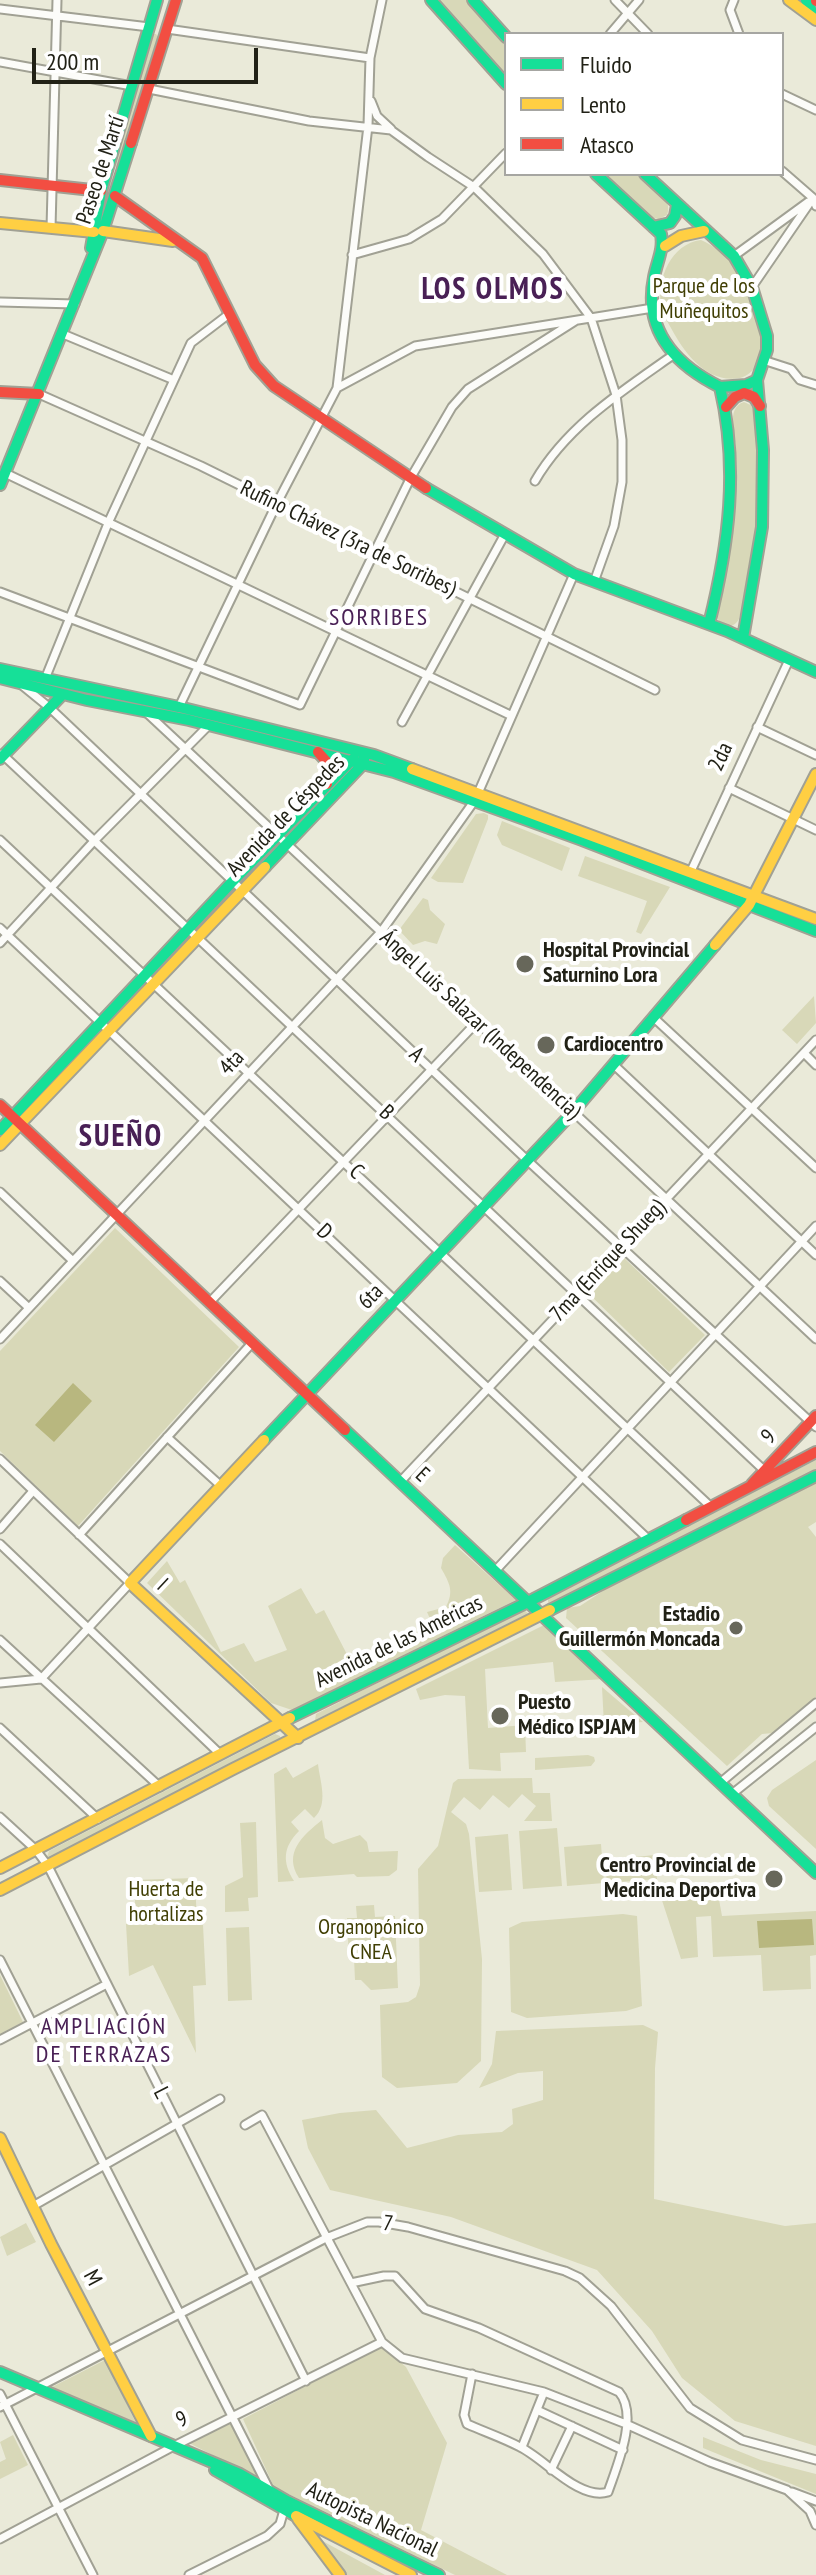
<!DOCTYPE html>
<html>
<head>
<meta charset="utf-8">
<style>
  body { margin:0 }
  #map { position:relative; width:816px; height:2575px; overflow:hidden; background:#eaead9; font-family:"PT Sans Narrow",sans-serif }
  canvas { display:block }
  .legend { position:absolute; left:504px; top:32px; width:280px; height:144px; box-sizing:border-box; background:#fff; border:2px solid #a6a6a2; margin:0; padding:10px 14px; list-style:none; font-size:24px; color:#212116 }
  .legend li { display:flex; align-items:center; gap:16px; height:40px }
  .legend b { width:40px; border:2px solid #a6a6a2 }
  .scale { position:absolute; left:32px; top:48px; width:226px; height:36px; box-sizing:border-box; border:4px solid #212116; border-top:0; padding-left:10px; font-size:24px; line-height:28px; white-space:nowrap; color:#212116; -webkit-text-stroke:6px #fff; paint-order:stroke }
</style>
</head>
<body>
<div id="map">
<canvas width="816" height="2575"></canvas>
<ul class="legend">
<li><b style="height:10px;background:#16e098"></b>Fluido</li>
<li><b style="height:10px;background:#ffcf43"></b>Lento</li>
<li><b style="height:10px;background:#f24e42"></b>Atasco</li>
</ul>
<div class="scale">200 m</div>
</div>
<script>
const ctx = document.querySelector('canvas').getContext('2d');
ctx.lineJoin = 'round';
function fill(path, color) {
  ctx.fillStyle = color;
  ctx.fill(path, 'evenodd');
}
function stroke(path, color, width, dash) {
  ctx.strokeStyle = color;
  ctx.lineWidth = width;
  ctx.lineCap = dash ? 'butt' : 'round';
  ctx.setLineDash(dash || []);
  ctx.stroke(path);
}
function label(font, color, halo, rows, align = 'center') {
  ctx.font = font + ' "PT Sans Narrow",sans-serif';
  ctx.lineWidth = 8;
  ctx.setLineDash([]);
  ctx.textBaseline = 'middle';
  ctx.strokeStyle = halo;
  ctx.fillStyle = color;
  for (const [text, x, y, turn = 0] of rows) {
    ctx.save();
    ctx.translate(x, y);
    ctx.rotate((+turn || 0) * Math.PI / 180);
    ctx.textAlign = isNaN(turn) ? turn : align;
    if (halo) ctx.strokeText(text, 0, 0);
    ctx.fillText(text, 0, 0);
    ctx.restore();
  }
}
const green = new Path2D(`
  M438,0H466L506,44V75Z
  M152,34H156L159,39L119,168L114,166Z
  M604,174H639C651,185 674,198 667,215L659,219L651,218Z
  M701,240C715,246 729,257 738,270C746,282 763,332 763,346C763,359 753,375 740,378C707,384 685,354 671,328C667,321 662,313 661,306C657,278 671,244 701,240Z
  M744,402L755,407C763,482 757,546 739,619C733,630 721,628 717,617C729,562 738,508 736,451C736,435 725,408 744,402Z
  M484,813L488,815V819L463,883L438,882L431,878L476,814Z
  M502,821L570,848L562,871L502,845L497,835Z
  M585,856L670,887L641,934L636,932L647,901L578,876Z
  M423,898L428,900L430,910L445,924L437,944L425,941L413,945L399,930Z
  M814,996L816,1023L797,1044L782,1030Z
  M115,1228L239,1347L78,1526L0,1451V1351Z
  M623,1257L705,1335L669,1372L589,1294Z
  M816,1460V1471L548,1604V1596Z
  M816,1482V1522L808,1527L816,1537V1697L773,1733L762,1734L727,1766L566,1618L567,1608L580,1606L624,1577Z
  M455,1545L516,1600L292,1710L271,1703L147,1583L167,1561L180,1583L185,1580L221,1652L244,1643L255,1662L287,1650L268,1606L301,1588L316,1614L324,1610L353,1666L379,1652L383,1657L407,1644L404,1638L432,1623L427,1612L446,1607C454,1591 450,1584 441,1568L443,1558Z
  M523,1609L529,1614L315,1720L316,1714Z
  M544,1625L605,1679L555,1682L553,1662L485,1669L488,1728L525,1725L526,1752L500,1753L501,1771L469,1769L465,1696L445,1695L420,1700L416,1689Z
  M602,1687L643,1722L604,1725Z
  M275,1734L280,1736V1742L50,1859L47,1857L49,1851Z
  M588,1755L594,1757L595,1761L591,1766L535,1770V1758Z
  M816,1760V1849L769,1806L767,1798L772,1790Z
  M318,1764C320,1782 329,1804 314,1818L305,1809L291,1822L299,1831C283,1847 282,1862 294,1881L278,1882L274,1774L286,1767L293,1778Z
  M532,1778L533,1793H550L552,1821H524L536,1806L522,1794L509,1808L493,1795L480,1810L464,1797L451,1812L466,1824L469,1834L482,1959L481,2061L457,2083L397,2088L382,2077L380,2005L408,2002L416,1997L420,1985L418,1869L438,1846L453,1783L458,1779Z
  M322,1820L325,1838L333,1844L360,1835L367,1842L369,1852L398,1851L397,1870L389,1876L357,1877L354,1874L299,1878C283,1853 302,1836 322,1820Z
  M256,1822L258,1897L248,1898L249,1911L225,1912V1886L243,1877L240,1823Z
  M557,1828L562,1886L523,1889L519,1831Z
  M508,1834L512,1890L479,1892L475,1837Z
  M601,1844L604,1883L567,1886L564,1847Z
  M655,1855L657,1879L607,1883L605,1860Z
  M195,1878L197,1925H203L206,1985L193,1986L196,2053L153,1965L129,1976L126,1924L136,1923L134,1880Z
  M661,1882C682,1884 698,1892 718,1894L722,1916L816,1911V1955L810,1956L811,1989L763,1991L761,1955L713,1957L711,1916L696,1917L698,1957L681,1959L658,1888Z
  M374,1905L375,1917L395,1916L398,1988L371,1990L361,1980H355L354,1958H349L347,1918H357L356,1906Z
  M623,1914L637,1916L642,2006L626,2011L527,2018L511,2012L509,1928L522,1922Z
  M249,1927L252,2000L228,2001L226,1928Z
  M0,1975L23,2022L0,2034Z
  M643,2025L658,2032L655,2068L654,2199L785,2226L816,2223V2446L735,2421L682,2378L652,2331L597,2270L451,2217L330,2190L308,2148L302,2120L340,2113L376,2110L407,2148L458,2135L502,2132L513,2124L512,2109L543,2100V2071L518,2073L479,2088L492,2064L496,2031Z
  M26,2223L36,2242L7,2256L0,2237Z
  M382,2346L406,2367L447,2443L421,2530L507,2575H455L274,2487L243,2419Z
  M105,2360L137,2425L52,2387Z
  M232,2423L258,2478L189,2443Z
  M13,2435L28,2465L0,2479V2462L6,2459L0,2442Z
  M703,2437L761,2460L816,2474V2494L703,2448Z
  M321,2540L328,2544L385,2575H346Z`);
const water = new Path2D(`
  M73,1383L92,1401L54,1442L35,1425Z
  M812,1919L814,1945L759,1948L757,1921Z`);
const street = new Path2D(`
  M615,0L648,34
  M734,0L730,10L739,34
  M0,9L149,27
  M167,29L370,58
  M610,34L639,0
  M0,62L132,86
  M149,89L309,121L391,130L428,157L474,187L543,254L591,318L616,395L622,440V482L614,526L594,582
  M782,94L816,110
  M371,101L377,116L391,129
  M782,171L813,198L816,206
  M51,228L57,0
  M352,255L409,239L442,219L506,153
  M734,256L808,202
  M752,287L813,198
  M0,302L75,304
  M63,334L174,380
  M763,360L791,369L800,380L816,385
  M337,388L415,346L653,308
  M39,394L201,466L655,690
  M5,473L510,715
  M535,481C567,426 622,391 673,355
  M0,592L300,705L410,479L452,407L468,389L575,321
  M45,679L109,521L191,343L229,314
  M23,686L50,708L527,1160L816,1427
  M179,707L277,503L337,388L368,126L370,58L382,0
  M148,714L816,1339
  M402,722L505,534
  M757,727L816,755
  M2,754L768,1474
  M729,788L816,830
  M0,840L710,1506
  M691,871L789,660
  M0,928L647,1538
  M0,943L94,841L209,725
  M653,1017L816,1168
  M804,1053L816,1065
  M613,1064L816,1255
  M0,1192L73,1261
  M0,1281L29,1308
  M209,1303L477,1022
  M0,1339L381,932L475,800L574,574
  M167,1437L220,1485
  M0,1459L130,1583L41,1679L0,1683
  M400,1482L816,1040
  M0,1529L33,1491
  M79,1535L252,1343
  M0,1544L220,1754
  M495,1571L816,1226
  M0,1640L160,1787
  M0,1728L98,1819
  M720,1783L816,1703
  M732,1794L816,1727
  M0,1817L36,1850L48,1866L306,2381
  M0,1960L269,2489
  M0,2040L107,1984
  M245,2125L262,2115L382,2342L402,2358L544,2392L626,2424L710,2462L787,2490L810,2511L816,2525
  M33,2206L220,2099
  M351,2283L384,2276H395L425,2309L479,2328L619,2392C639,2415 617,2466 608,2492C579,2501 544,2458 520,2447C503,2438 485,2432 467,2424L464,2415L472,2374
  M0,2394L93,2575
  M0,2407L326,2238L367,2222H379L408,2227L565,2271L580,2278L611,2306L690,2408L742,2440L816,2460
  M537,2410L623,2450
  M522,2447L544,2392
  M551,2470L572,2426
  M792,2492L816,2501
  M0,2539L174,2446L382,2342
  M189,2575L267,2536L280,2524L284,2510`);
const fast = new Path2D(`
  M431,0L506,84
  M473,0L506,37
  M806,0L816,19
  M596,174L661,234C664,250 657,261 654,277C643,331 676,365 720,387C739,468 729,544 709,624
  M645,174L734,256L752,287L767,336V350L757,380L763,450L762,527L743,638
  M653,227L670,223L675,216L677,205
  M91,248L101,191L157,0
  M720,387L746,385L757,380
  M0,485L103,231L131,143
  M426,488L574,574L727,631L816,672
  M0,669L179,707L374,755L412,769
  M0,678L87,700L189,720L394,772L582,840L816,931
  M0,759L63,694
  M265,867L364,763V757
  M0,1130L232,882L354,758
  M345,1430L816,1873
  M264,1440L573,1112L715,945
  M550,1610L816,1476
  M290,1718L528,1602L686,1520
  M0,2372L240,2474L287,2501L291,2508
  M215,2470L294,2515
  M287,2501L439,2575`);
const slow = new Path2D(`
  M789,0L816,20
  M0,223L94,232
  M103,231L173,241
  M665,246L681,236L704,231
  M412,769L816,919
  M715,945L749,905L816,774
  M0,1145L265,867
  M264,1440L130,1583L298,1738
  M0,1868L290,1718
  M0,1890L233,1769L550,1610
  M0,2138L51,2244L151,2436
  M296,2516L411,2575
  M298,2519L340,2575`);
const jam = new Path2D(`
  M816,0V1
  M131,143L176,0
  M0,180L101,191
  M115,196L202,258L255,365L274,386L426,488
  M0,392L39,394
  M726,407L735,397L744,393L754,397L760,406
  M318,752L327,762V784
  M0,1105L345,1430
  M752,1484L816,1416
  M686,1520L816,1452`);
const markers = [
  [525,964,10,"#67675a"],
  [546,1045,10,"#67675a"],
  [736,1628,8,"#67675a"],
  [500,1716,10,"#67675a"],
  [774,1879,10,"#67675a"]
];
const streetNames = [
  ["Paseo de Martí",101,170,-72],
  ["Rufino Chávez (3ra de Sorribes)",348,539,26],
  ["2da",721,757,-65],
  ["Avenida de Céspedes",286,816,-46],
  ["Ángel Luis Salazar (Independencia)",480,1025,43],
  ["A",416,1055,43],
  ["4ta",232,1063,-47],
  ["B",386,1113,43],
  ["C",356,1172,44],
  ["D",324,1232,43],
  ["7ma (Enrique Shueg)",608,1261,-47],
  ["6ta",371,1297,-46],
  ["9",769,1437,-47],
  ["E",422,1475,43],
  ["I",162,1585,43],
  ["Avenida de las Américas",399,1642,-26],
  ["L",161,2093,63],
  ["7",388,2224,7],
  ["M",92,2278,62],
  ["9",182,2420,-25],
  ["Autopista Nacional",372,2520,26]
];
const parkNames = [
  ["Parque de los",704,287],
  ["Muñequitos",704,312],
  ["Huerta de",166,1890],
  ["hortalizas",166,1915],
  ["Organopónico",371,1928],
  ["CNEA",371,1953]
];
const poiNames = [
  ["Hospital Provincial",543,951],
  ["Saturnino Lora",543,976],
  ["Cardiocentro",564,1045],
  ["Estadio",720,1615,"right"],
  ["Guillermón Moncada",720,1640,"right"],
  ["Puesto",518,1703],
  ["Médico ISPJAM",518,1728],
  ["Centro Provincial de",756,1866,"right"],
  ["Medicina Deportiva",756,1891,"right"]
];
const neighbourhoodNames = [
  ["SORRIBES",379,618],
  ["AMPLIACIÓN",104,2027],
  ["DE TERRAZAS",104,2055]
];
const districtNames = [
  ["LOS OLMOS",493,290],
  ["SUEÑO",121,1137]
];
fill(green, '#d8d8b8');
fill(water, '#b8b77f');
stroke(street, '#a1a194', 11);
stroke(fast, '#a1a194', 14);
stroke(slow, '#a1a194', 14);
stroke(jam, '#a1a194', 14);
stroke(street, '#fcfcf9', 7);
stroke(fast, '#16e098', 10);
stroke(slow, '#ffcf43', 10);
stroke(jam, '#f24e42', 10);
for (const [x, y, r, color] of markers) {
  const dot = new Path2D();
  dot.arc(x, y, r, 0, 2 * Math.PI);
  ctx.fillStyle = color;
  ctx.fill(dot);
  stroke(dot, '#fff', 3);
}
label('22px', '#212116', '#fff', streetNames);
label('22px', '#413f04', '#fff', parkNames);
label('bold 22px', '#212116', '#fff', poiNames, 'left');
ctx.letterSpacing = '2px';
label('24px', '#492055', '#fff', neighbourhoodNames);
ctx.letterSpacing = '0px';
ctx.letterSpacing = '2px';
label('bold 30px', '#492055', '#fff', districtNames);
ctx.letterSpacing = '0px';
</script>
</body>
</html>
